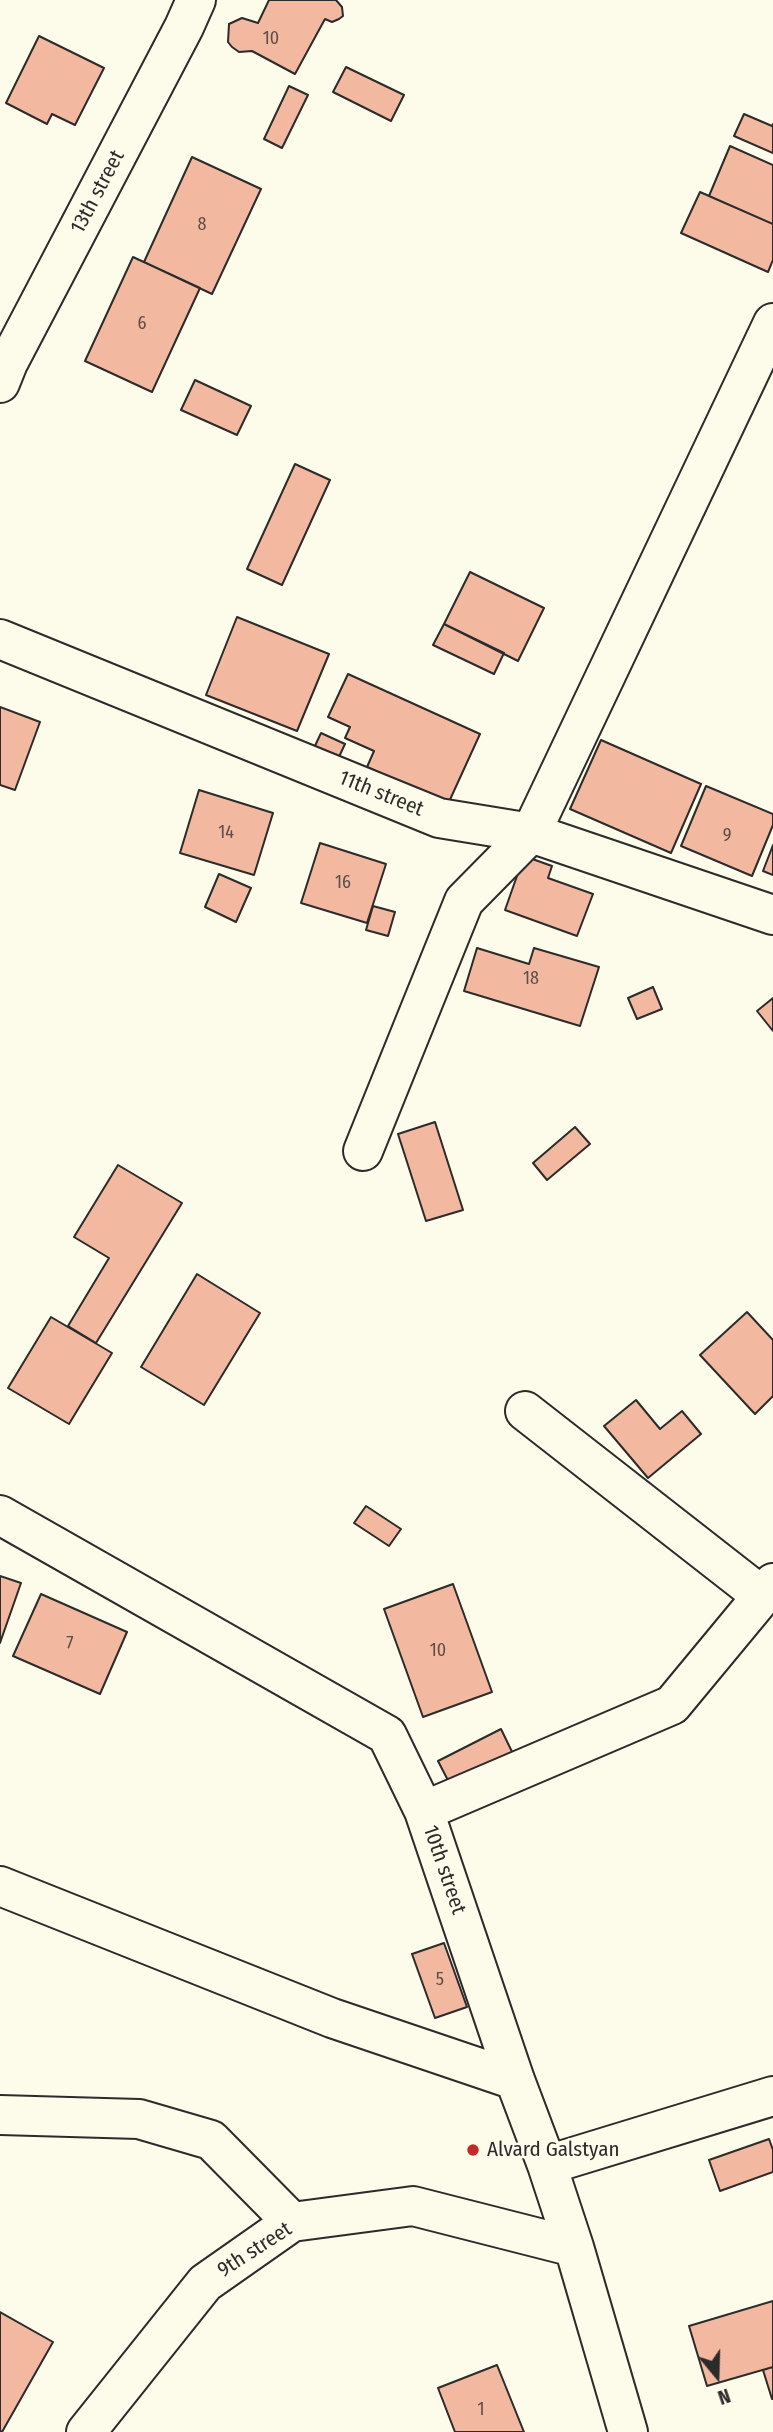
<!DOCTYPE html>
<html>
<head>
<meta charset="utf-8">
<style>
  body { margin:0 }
  #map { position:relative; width:773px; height:2432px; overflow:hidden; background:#fdfbea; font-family:"Fira Sans Condensed",sans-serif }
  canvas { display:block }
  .north { position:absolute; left:682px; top:2341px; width:70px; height:70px; -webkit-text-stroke:5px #fdfbea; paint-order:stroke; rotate:161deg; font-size:19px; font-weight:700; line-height:28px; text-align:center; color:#2b2b2b }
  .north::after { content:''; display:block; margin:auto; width:24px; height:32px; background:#2b2b2b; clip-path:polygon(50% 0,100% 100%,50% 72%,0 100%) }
</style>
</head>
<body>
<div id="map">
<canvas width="773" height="2432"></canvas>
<div class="north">N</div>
</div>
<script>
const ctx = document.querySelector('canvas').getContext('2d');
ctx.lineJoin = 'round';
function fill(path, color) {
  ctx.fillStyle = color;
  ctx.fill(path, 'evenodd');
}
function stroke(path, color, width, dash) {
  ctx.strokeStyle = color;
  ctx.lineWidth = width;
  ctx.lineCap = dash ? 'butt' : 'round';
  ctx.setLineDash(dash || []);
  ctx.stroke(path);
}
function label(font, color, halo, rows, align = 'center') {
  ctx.font = font + ' "Fira Sans Condensed",sans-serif';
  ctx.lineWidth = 5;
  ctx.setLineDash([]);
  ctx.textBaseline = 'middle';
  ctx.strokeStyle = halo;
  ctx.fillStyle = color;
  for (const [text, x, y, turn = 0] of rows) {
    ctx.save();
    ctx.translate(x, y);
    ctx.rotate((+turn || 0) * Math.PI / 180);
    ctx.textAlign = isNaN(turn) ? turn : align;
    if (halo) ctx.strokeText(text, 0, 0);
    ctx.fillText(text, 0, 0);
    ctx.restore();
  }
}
const building = new Path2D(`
  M269,0H336L342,7L343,16L339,19L332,22L325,19L295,74L252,51L239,52L232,47L228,42L229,24L242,18L258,23Z
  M39,36L104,68L75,125L52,114L47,124L6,103Z
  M346,67L404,95L391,121L333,92Z
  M289,86L308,95L282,148L264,139Z
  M744,114L772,126L773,124V153L734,136Z
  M730,146L773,165V224L709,196Z
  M192,157L261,189L212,294L144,262Z
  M700,192L773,224V260L768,272L681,233Z
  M133,257L200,288L152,392L85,361Z
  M195,380L251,406L237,435L181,410Z
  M295,464L330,480L282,585L247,569Z
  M470,572L544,608L518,661L444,624Z
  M237,617L329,654L297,731L206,695Z
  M444,624L504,653L494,674L433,645Z
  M348,674L480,734L448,804L367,767L374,751L345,738L350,727L328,717Z
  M0,707L40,722L15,790L0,785Z
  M321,733L345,744L338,759L314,748Z
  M601,740L701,784L671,853L570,809Z
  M706,786L773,814V825L752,876L681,846Z
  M199,790L273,813L254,875L180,853Z
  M320,843L386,864L367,923L301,903Z
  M773,845V875L763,871Z
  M524,856L552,866L548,878L593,894L577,936L505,910Z
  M219,874L251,888L236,922L205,907Z
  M373,906L395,912L388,936L366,930Z
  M477,948L529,964L534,948L599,967L580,1026L464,991Z
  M653,987L662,1009L637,1019L628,998Z
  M773,998V1031L757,1011Z
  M435,1122L463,1210L426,1221L398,1134Z
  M575,1127L590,1144L547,1180L533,1163Z
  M118,1165L182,1203L96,1343L68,1326L109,1258L74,1237Z
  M197,1274L260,1313L204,1405L141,1367Z
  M747,1312L773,1340V1396L755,1414L700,1355Z
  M51,1317L112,1353L69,1424L8,1388Z
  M636,1400L660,1429L682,1411L701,1434L648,1478L604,1426Z
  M366,1506L401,1529L389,1546L354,1523Z
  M0,1576L21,1583L0,1643Z
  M453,1584L492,1692L423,1717L384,1609Z
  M41,1594L127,1632L100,1694L13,1656Z
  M501,1729L516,1760L454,1792L438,1761Z
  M444,1943L467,2007L435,2018L412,1954Z
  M769,2139L773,2150V2172L720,2191L709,2160Z
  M773,2301V2367L707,2386L689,2326Z
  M0,2312L53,2342L2,2432L0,2431Z
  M497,2365L524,2432H455L438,2388Z
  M773,2367V2399H772L763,2370Z`);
const minor = new Path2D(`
  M0,383L8,363L184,27L196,0
  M0,639L439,818L531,833L773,915
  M363,1151L464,901L531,833L773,323
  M525,1411L762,1596
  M0,1515L387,1735L424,1811L515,2080L547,2165L574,2247L628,2432
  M424,1811L672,1705L773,1583
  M0,1886L332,2018L515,2080
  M0,2115L139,2119L211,2140L292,2222
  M547,2165L773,2096
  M86,2432L205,2283L292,2222L413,2206L574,2247`);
const markers = [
  [473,2150,7,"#c62828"]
];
const numberNames = [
  ["10",271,39],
  ["8",202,225],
  ["6",142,324],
  ["14",226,833],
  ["9",727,836],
  ["16",343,883],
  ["18",531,979],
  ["7",70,1644],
  ["10",438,1651],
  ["5",440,1980],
  ["1",481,2410]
];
const streetNames = [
  ["13th street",98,192,-62],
  ["11th street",381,794,22],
  ["10th street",444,1870,71],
  ["9th street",255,2250,-33]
];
const poiNames = [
  ["Alvard Galstyan",487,2150]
];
fill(building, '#f2b8a0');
stroke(building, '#2b2b2b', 2);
stroke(minor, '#2b2b2b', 42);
stroke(minor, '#fdfbea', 38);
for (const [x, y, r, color] of markers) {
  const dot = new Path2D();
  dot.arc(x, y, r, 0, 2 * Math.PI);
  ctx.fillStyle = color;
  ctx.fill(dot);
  stroke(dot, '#fdfbea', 2.5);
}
label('18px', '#5d4e48', null, numberNames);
label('21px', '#2b2b2b', '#fdfbea', streetNames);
label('21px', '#2b2b2b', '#fdfbea', poiNames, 'left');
</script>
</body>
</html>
